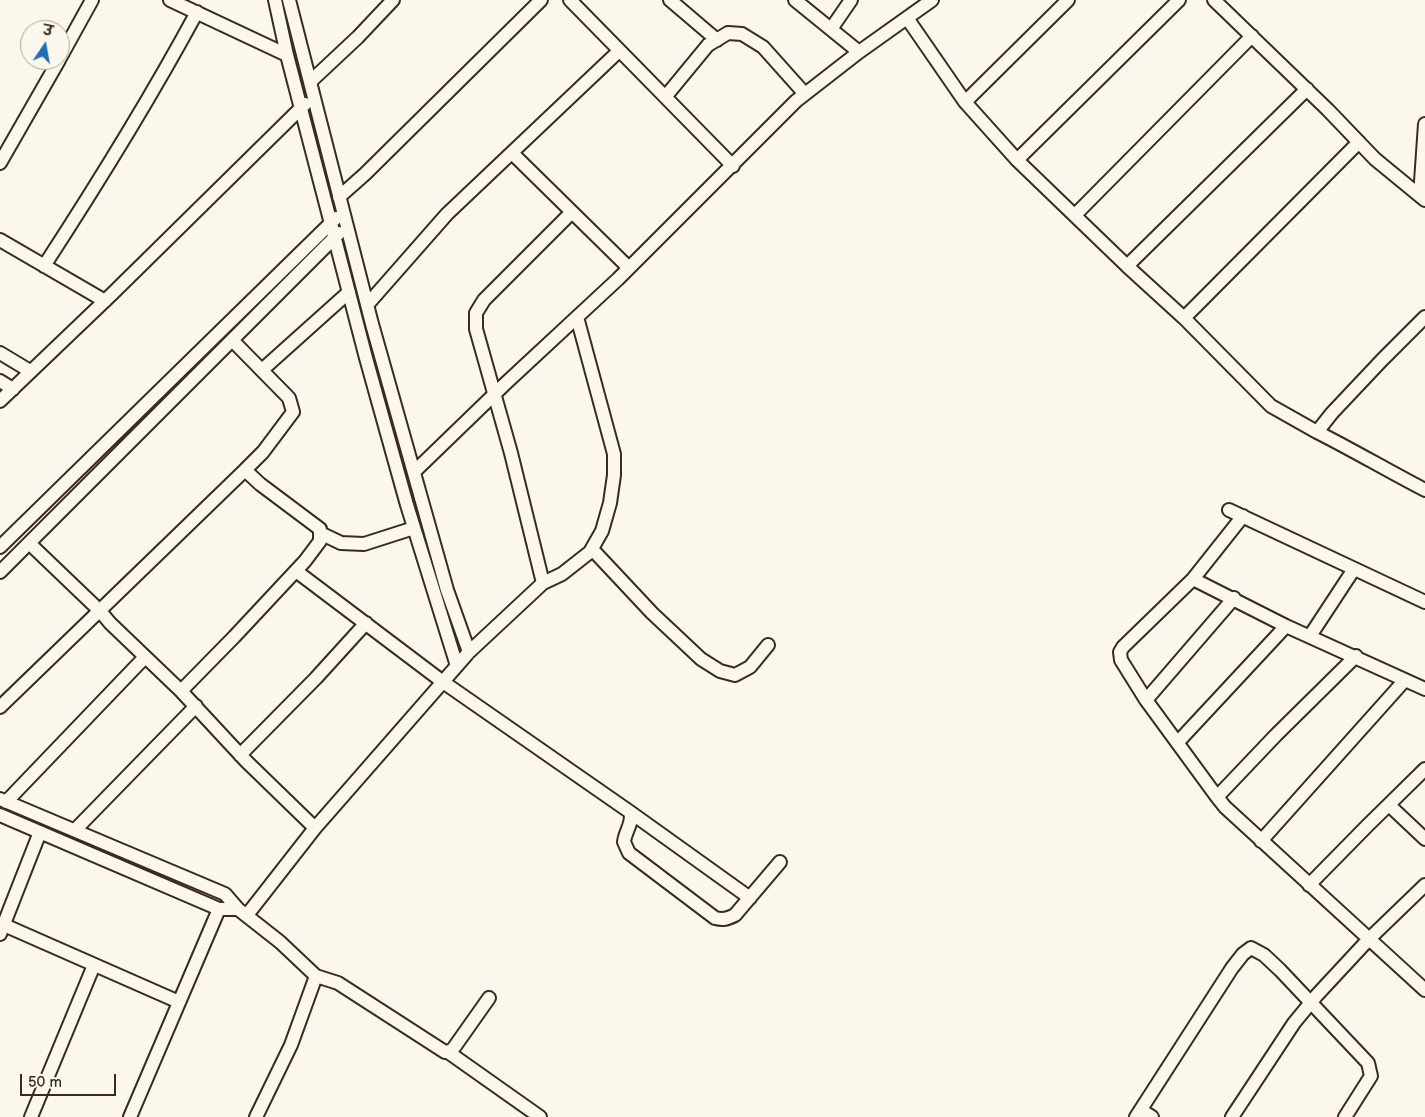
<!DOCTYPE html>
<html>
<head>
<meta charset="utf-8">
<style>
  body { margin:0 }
  #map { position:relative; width:1425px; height:1117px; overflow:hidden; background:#fbf7ec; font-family:"Balsamiq Sans","Playpen Sans Deva",sans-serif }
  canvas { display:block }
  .north { position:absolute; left:20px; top:20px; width:50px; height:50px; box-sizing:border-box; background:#fbf7ec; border:1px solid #aea59a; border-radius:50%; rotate:12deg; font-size:14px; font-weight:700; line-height:20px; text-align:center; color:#3b2a1e }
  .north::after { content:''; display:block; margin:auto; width:18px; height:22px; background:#1f6fb2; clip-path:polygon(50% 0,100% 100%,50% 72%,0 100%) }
  .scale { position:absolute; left:20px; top:1074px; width:96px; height:22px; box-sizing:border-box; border:2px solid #3b2a1e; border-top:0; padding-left:6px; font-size:15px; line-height:18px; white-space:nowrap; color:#3b2a1e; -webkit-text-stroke:4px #fbf7ec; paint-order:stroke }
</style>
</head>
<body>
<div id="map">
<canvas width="1425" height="1117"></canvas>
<div class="north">उ</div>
<div class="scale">50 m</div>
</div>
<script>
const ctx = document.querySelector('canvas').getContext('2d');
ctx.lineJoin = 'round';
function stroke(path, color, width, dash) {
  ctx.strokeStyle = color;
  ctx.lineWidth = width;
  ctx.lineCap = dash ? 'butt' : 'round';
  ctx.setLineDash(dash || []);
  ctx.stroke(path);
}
const street = new Path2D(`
  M170,0L287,55
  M275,0L287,55L366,358L407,505L457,666
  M289,0L372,324L447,590L469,652
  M570,0L733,166
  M670,0L717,40
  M795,0L859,52
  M1214,0L1328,110L1375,159L1425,200
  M907,18L965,102L1017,160L1127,266L1184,318L1271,406L1317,432
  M831,29L851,0
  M60,58L92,0
  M311,81L358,37L393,0
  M666,96L708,45L728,33L742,34L763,47L805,94
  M965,102L1068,0
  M512,153L629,268
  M1017,160L1179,0
  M0,163L59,60
  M1420,196L1425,124
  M339,197L365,174L541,0
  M1075,215L1252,36
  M0,240L105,301
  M44,266C98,183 150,99 197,12
  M1127,266L1307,89
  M367,305L447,214L619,51
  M1425,317L1382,360L1332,413L1317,432C1353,450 1388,471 1425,490
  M1184,318L1359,142
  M0,353L30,371
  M262,370L349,292
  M0,381L13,389
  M0,401L113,293L305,104
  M414,472L506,383L618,279L796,101L859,52L932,0
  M1229,510L1425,602
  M320,533L341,543L364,544L414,528
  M29,543L100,611L110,623L181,691L246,761L315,828
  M0,547L336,218
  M592,549L652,613L701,659L720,671L735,675L750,667L768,645
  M296,571L443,682L630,812L750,898
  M0,572L339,233
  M1193,579L1286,626L1425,689
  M543,583L511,453L476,329V313L484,300L572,212
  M1310,636L1354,569
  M1356,656L1276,735L1217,797L1225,807L1425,990
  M181,691L234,637L305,561L320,541V529L260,484L245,470L263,452L293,412L289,398L232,340
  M1146,700L1234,598
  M0,707L245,470
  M1178,742L1286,626
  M240,755L316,678L366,623
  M1217,797L1146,700L1121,660L1120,652L1123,647L1193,579L1243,516
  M0,799L225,894L238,909L280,942L316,976L338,983L445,1052H448L453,1049L489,998
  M6,802L145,657
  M1389,805L1425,839
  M630,812C634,822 625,831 624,842L629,853L715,918C723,920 727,919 735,915L780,862
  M0,815L219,909H238
  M75,830L196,706
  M1261,841L1405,680
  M1309,885L1367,826L1425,769
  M247,915L315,828L469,652L543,583L562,574L590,552L602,531L610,503L614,475V454L577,317
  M4,925L179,1002
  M0,934L40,832
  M448,1052L540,1117
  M1141,1110L1152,1117
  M31,1117L94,965
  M130,1117L219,909
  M256,1117L291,1045L316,976
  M1136,1117L1232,968L1243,954L1251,948L1264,955L1280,970L1368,1063L1371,1076L1345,1117
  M1232,1117L1294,1023L1317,995L1369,939L1425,885`);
stroke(street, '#3b2a1e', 16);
stroke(street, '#fbf7ec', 12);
</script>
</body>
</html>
